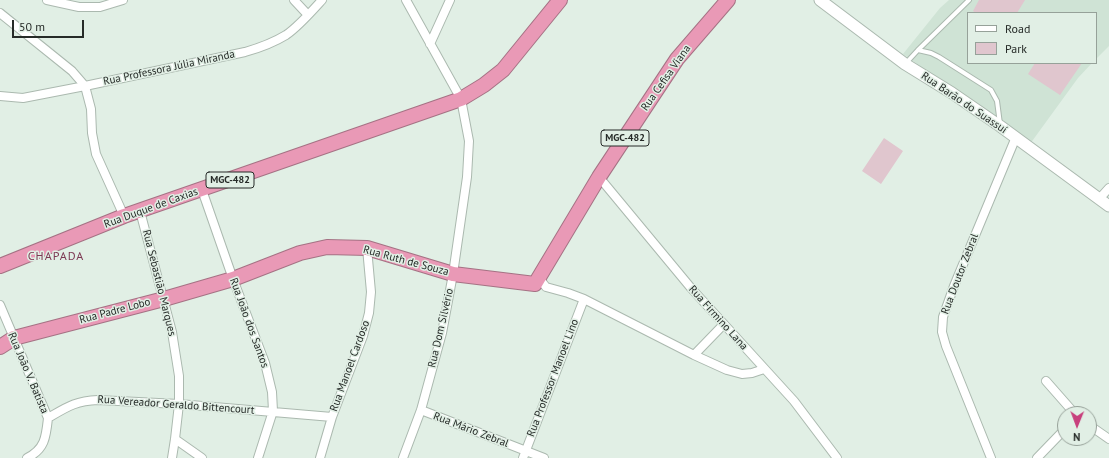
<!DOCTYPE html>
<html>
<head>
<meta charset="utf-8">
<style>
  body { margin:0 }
  #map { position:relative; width:1109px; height:458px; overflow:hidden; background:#e1efe5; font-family:"PT Sans",sans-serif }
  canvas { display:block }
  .legend { position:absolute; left:967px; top:12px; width:130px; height:52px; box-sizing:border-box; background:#e1efe5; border:1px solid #96a199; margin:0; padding:5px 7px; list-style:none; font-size:12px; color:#262b28 }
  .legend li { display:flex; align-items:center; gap:8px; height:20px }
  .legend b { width:20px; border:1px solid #96a199 }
  .north { position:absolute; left:1057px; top:406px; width:40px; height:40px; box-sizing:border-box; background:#e1efe5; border:1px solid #96a199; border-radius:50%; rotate:181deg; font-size:11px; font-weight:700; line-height:16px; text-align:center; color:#262b28 }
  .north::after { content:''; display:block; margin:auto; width:14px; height:18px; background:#c8407d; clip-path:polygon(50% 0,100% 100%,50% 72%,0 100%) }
  .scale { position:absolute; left:12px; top:20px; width:72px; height:18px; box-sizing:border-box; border:2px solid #262b28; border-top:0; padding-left:5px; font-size:12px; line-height:14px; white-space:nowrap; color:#262b28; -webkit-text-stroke:3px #e1efe5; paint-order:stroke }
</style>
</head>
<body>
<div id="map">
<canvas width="1109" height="458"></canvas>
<ul class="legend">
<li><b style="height:5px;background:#fff"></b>Road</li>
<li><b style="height:11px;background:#e0c6ce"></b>Park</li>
</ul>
<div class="north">N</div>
<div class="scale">50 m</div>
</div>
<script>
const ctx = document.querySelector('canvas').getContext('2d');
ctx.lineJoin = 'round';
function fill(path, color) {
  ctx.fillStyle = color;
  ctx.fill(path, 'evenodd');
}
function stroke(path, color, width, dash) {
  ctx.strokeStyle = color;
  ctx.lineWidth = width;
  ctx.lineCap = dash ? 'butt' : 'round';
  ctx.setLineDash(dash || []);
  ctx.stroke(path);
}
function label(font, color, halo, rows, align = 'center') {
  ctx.font = font + ' "PT Sans",sans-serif';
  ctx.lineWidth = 3;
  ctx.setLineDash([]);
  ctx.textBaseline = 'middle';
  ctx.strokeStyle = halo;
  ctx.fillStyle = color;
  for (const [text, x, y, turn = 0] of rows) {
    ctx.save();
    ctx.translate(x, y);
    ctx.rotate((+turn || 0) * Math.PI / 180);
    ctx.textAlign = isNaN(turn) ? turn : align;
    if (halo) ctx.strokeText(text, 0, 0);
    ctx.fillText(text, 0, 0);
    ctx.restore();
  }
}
const built = new Path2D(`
  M949,0H1109V46L1096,59V13H968V63H1092L1078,78L1030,144L903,54L940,8Z`);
const green = new Path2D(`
  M979,0H1025L1017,13H976L973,11Z
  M1035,63H1082L1060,95L1028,74Z
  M884,138L903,151L881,184L862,171Z`);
const lane = new Path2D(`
  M918,50L969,0
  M906,63L918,50L931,53L939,57L991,90L997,101L1000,124`);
const street = new Path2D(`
  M47,0L79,7H100L123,0
  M294,0L308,15
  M0,13L72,71L85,86L91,109L92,133L96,154L124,216
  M430,44L450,0
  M0,96L23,98L85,86L245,52C259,48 273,43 286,35C298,27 312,11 322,0
  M599,177L691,288L794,401L837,458
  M202,190L233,279L265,363L272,392L273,411L258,458
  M1100,198L1109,188
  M140,211L172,332L179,376V404L175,439L172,458
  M539,278L546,287L568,293L584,299L694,355L727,370L742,374L752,373L764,369
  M0,305L48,418C46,437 45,449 27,458
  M694,355L724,324
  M1046,381L1075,414
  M421,410L544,458
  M48,418C67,407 75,401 98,400L179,404L332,417
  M1089,425L1109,439
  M175,439L202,458
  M320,458L332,417L363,336L369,313L371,292L367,248
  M403,458L421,410L442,333L453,274L467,177L469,141L461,99L406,0
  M523,458L584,299
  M991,458L946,346L942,332L943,317L954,286L1016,137
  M1037,458L1065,429`);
const secondary = new Path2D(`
  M820,0L905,64L952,93L1000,126L1109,206`);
const highway = new Path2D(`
  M0,266L124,216L461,99L484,85L503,70L560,0
  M0,347L14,338L164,299L233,279L300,253L327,247L367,248L453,274L535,284L599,177L677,59L728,0`);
const shields = [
  [625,138,48],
  [230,180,48]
];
const shieldNames = [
  ["MGC-482",625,138],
  ["MGC-482",230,180]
];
const streetNames = [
  ["Rua Professora Júlia Miranda",169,68,-12],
  ["Rua Cefisa Viana",666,78,-55],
  ["Rua Barão do Suassuí",964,103,34],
  ["Rua Duque de Caxias",151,208,-20],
  ["Rua Ruth de Souza",406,261,15],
  ["Rua Doutor Zebral",960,274,-69],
  ["Rua Sebastião Marques",159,283,76],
  ["Rua Padre Lobo",115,311,-15],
  ["Rua Firmino Lana",718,318,48],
  ["Rua João dos Santos",249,323,70],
  ["Rua Dom Silvério",441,328,-77],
  ["Rua Manoel Cardoso",350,366,-70],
  ["Rua João V. Batista",28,373,67],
  ["Rua Professor Manoel Lino",553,378,-69],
  ["Rua Vereador Geraldo Bittencourt",176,405,4],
  ["Rua Mário Zebral",471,430,21]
];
const neighbourhoodNames = [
  ["CHAPADA",56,257]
];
fill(built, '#cfe3d5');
fill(green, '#e0c6ce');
stroke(lane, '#abb9af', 6);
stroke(street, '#abb9af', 10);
stroke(secondary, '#abb9af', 13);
stroke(highway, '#a57284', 16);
stroke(lane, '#fff', 4);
stroke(street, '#fff', 8);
stroke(secondary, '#fff', 11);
stroke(highway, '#e999b6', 14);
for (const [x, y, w] of shields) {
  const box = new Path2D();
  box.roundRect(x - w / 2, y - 8, w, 16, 3);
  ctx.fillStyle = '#e1efe5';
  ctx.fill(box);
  stroke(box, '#262b28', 1);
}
label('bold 10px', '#262b28', null, shieldNames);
label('11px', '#262b28', '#e1efe5', streetNames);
ctx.letterSpacing = '1px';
label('12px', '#7c3853', '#e1efe5', neighbourhoodNames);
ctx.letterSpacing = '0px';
</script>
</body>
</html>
